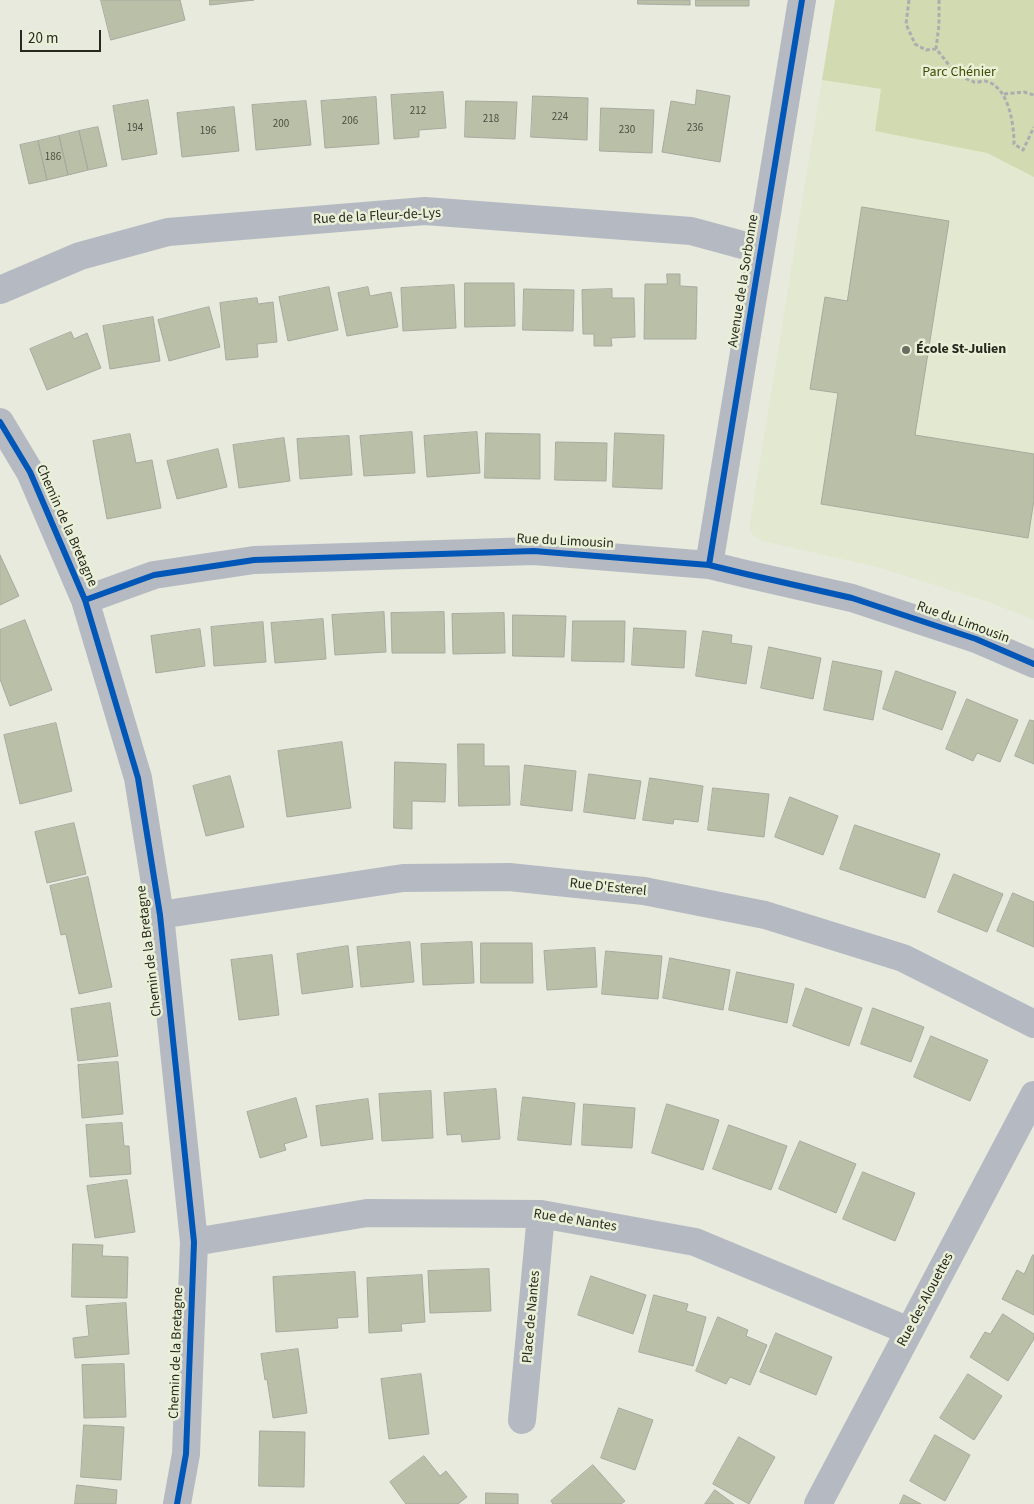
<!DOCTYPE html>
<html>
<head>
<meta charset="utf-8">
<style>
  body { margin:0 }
  #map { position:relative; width:1034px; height:1504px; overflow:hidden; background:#e7eadd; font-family:"Source Sans 3",sans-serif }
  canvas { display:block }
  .scale { position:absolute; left:20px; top:30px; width:81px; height:22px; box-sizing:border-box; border:2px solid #27291f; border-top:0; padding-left:6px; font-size:15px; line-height:18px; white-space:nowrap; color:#27291f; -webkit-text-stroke:4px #eaf0d7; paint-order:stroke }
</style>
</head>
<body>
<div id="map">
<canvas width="1034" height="1504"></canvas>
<div class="scale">20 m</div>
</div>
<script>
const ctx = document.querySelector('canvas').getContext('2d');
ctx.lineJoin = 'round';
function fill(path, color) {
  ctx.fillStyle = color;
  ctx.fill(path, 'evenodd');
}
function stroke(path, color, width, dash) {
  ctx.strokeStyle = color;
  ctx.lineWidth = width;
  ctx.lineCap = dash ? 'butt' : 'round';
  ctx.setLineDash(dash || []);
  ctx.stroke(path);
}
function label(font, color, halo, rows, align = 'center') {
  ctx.font = font + ' "Source Sans 3",sans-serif';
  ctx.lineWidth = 5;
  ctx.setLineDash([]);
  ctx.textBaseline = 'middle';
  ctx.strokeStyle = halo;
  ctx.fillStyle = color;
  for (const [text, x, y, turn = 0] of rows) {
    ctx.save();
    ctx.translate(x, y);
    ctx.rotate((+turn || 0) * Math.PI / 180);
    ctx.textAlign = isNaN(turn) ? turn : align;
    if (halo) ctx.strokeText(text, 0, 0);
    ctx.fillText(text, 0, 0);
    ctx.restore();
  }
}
const built = new Path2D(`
  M822,80L882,89L875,131L987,153L1034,177V620L989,602L877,567L762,541L752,534L750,529V523Z`);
const green = new Path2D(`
  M835,0H1034V177L987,153L875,131L881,89L822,80Z`);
const building = new Path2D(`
  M101,0H180L185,20L111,40Z
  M210,0H254L210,5Z
  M638,0H690V5L638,4Z
  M696,0H749V6H696Z
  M697,90L730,96L720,162L662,152L671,101L695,105Z
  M443,92L446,128L419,130V137L394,139L391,95Z
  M533,96L588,98L587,140L531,137Z
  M376,97L379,144L325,148L321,101Z
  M148,100L157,154L122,160L113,106Z
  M306,101L311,145L256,150L252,105Z
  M466,101L517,102L515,139L465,137Z
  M234,107L239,151L182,157L177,113Z
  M601,108L654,110L652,153L600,151Z
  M98,127L107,166L88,170L79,131Z
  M79,131L88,170L68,175L59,136Z
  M59,136L68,175L47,180L38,141Z
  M38,141L47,180L29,184L20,145Z
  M862,207L949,221L915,435L1034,454V500L1028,538L821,504L838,393L810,389L825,297L847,301Z
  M667,274H680V286L697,287L696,339H644L645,284H667Z
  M465,283H514L515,326L465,327Z
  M454,285L456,328L403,331L401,288Z
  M329,287L338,330L288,341L279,297Z
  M368,287L370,296L391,292L398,327L347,336L338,293Z
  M524,289L574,290L573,331L523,330Z
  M612,289V298H634L635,337L611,338L612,346H594V334H583L582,290Z
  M257,298L258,304L273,302L277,342L257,344L258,357L226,360L220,303Z
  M209,307L220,347L169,361L158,320Z
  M153,317L160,361L110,369L103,326Z
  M71,332L74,339L87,333L101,368L47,390L30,349Z
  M412,432L415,473L364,476L360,436Z
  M477,432L480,473L427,477L424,436Z
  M486,433L540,434V479L485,478Z
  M615,433L664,435L662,489L613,487Z
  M130,434L136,463L152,460L161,508L107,519L93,441Z
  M349,436L352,475L300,479L297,439Z
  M284,438L290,481L239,488L233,445Z
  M556,442L607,443L606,481L555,480Z
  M218,449L227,487L177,499L167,461Z
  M0,555L19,596L0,605Z
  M384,612L386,652L335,655L332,615Z
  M444,612L445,653H392L391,613Z
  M504,613L505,653L453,654L452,614Z
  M513,615L566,616L564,657L513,656Z
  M323,619L326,659L275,663L271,623Z
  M25,620L52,690L10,706L0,679V630Z
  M573,621H625L624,662L572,661Z
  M263,622L266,662L214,666L211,627Z
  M634,628L686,631L684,668L632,665Z
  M200,629L205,666L156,673L151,636Z
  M703,631L732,635L731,643L752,646L746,684L696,676Z
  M769,647L821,658L813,699L761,688Z
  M833,661L882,671L873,720L824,710Z
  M896,671L956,692L942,730L883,709Z
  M967,699L1018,720L1000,762L977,753L973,761L946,749Z
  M1030,720L1034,721V764L1015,756Z
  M56,723L72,791L20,804L4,735Z
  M342,742L351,808L287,817L278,751Z
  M458,744H484V766H509L510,805L459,806Z
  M395,762L446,764L445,802L412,801V829L394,828Z
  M525,765L576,771L572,811L521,805Z
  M589,774L641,781L635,819L584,812Z
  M230,776L244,827L206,836L193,786Z
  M650,778L703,786L698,822L674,819L673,824L643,820Z
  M713,788L769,794L764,837L708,830Z
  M790,797L838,816L823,855L775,837Z
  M74,823L86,874L47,883L35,832Z
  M855,825L940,854L925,898L840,869Z
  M954,874L1003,894L987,932L938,912Z
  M88,877L112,987L79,994L66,934L61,935L50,886Z
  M1013,893L1034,902V947L997,931Z
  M410,942L414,982L361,987L357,947Z
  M472,942L474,983L423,985L421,944Z
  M481,943H532L533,983H481Z
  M348,946L353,987L302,994L297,954Z
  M595,948L597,987L547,990L544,951Z
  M606,951L662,956L658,999L602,994Z
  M272,955L279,1015L239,1020L231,960Z
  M670,958L730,970L723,1010L663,998Z
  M737,972L794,984L787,1023L729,1010Z
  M806,988L862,1008L849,1046L793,1026Z
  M110,1003L118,1056L78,1061L71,1009Z
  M873,1008L924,1027L911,1062L861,1044Z
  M931,1036L988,1060L970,1101L914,1077Z
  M118,1062L123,1114L82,1118L78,1065Z
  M496,1089L500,1139L462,1142L461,1134L447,1135L444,1093Z
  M431,1091L433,1138L382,1141L379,1094Z
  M523,1097L575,1103L571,1145L518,1140Z
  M296,1098L307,1137L284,1144L286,1150L260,1158L247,1112Z
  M368,1099L373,1139L321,1146L316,1106Z
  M584,1104L635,1108L632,1148L582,1145Z
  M667,1104L719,1120L703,1170L652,1153Z
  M122,1123L124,1146H129L131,1174L90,1177L86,1125Z
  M729,1125L787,1146L771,1190L713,1169Z
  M800,1141L856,1164L836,1213L779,1189Z
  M863,1172L915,1193L895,1241L843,1219Z
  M127,1180L135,1232L95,1238L87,1186Z
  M73,1244L103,1245L102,1256L128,1257L127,1298L72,1297Z
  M1033,1255H1034V1315L1002,1299L1017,1270L1024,1274Z
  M489,1269L491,1311L430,1313L428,1271Z
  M355,1272L358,1317L337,1318L338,1328L276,1332L273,1277Z
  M422,1275L425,1322L401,1324L402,1331L369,1333L367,1278Z
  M591,1276L646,1295L633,1334L578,1315Z
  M654,1295L688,1304L686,1311L706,1317L693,1366L639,1352Z
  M126,1303L129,1354L75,1358L73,1338L89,1336L86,1306Z
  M1003,1314L1034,1334V1339L1008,1381L970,1357L985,1332L990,1334Z
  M718,1317L748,1330L746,1336L767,1345L750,1385L730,1377L726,1384L696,1371Z
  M776,1333L832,1357L816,1395L760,1372Z
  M298,1349L307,1413L273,1418L267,1379L265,1380L261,1354Z
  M124,1364L126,1417L84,1418L82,1365Z
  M421,1374L429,1434L389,1439L381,1379Z
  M968,1374L1002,1396L974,1440L940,1418Z
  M619,1408L653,1420L635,1470L601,1458Z
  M84,1425L124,1427L121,1480L81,1477Z
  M260,1431L305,1432L304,1487L259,1486Z
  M935,1435L970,1455L945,1501L910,1481Z
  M739,1437L775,1457L749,1504L713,1484Z
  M424,1456L440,1476L446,1471L467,1497L458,1504H406L390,1482Z
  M593,1465L625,1501L621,1504H553L551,1501Z
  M77,1485L117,1490L116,1504H75Z
  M715,1490L734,1504H705Z
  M486,1493L518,1494V1504H486Z
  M904,1495L921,1504H900Z`);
const path = new Path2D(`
  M909,0L906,24L915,44L926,50L936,49
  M939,0V25L936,49C943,56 949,67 957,73C961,76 969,80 974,82C977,83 982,81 985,81C1009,86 1014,125 1014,144L1023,150L1034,127
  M1004,94L1024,92L1034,95`);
const minor = new Path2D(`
  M0,290L80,256L168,232L425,211L691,231L761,250
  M0,422L30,472L85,600L138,778L160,915L194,1242L186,1454L177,1504
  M709,565L802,0
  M85,600L154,575L254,560L534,551L709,565L746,574L852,598L976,639L1034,664
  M160,915L403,878L509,877L644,891L765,915L903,958L1034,1024
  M194,1242L367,1213L541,1214L695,1242L909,1331
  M522,1420L541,1214
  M818,1504L1034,1095`);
const cycleway = new Path2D(`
  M0,422L30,472L85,600L138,778L160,915L194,1242L186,1454L177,1504
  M709,565L802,0
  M85,600L154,575L254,560L534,551L709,565L746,574L852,598L976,639L1034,664`);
const markers = [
  [906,350,5,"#6a6d62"]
];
const numberNames = [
  ["212",418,112],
  ["224",560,118],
  ["218",491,120],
  ["206",350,122],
  ["200",281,125],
  ["194",135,129],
  ["236",695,129],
  ["230",627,131],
  ["196",208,132],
  ["186",53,158]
];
const parkNames = [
  ["Parc Chénier",959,73]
];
const streetNames = [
  ["Rue de la Fleur-de-Lys",377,217,-3],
  ["Avenue de la Sorbonne",744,281,-81],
  ["Chemin de la Bretagne",66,526,66],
  ["Rue du Limousin",565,542,3],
  ["Rue du Limousin",963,623,20],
  ["Rue D'Esterel",608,888,6],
  ["Chemin de la Bretagne",150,951,-97],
  ["Rue de Nantes",575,1221,9],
  ["Rue des Alouettes",926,1300,-62],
  ["Place de Nantes",532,1317,-85],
  ["Chemin de la Bretagne",177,1353,-88]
];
const poiNames = [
  ["École St-Julien",916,350]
];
fill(built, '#e3e8d0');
fill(green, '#d1dab0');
fill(building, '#babfa7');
stroke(building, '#a7aa9f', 1);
stroke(path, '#aaaeb0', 3, [4, 2.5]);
stroke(minor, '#b5bac2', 28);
stroke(cycleway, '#0057b8', 6);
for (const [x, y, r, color] of markers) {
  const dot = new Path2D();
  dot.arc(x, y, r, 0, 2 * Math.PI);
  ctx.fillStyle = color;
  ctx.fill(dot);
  stroke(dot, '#eaf0d7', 2);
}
label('11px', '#4c4e41', null, numberNames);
label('14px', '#424c03', '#eaf0d7', parkNames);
label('14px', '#27291f', '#eaf0d7', streetNames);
label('bold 14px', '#27291f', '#eaf0d7', poiNames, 'left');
</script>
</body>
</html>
